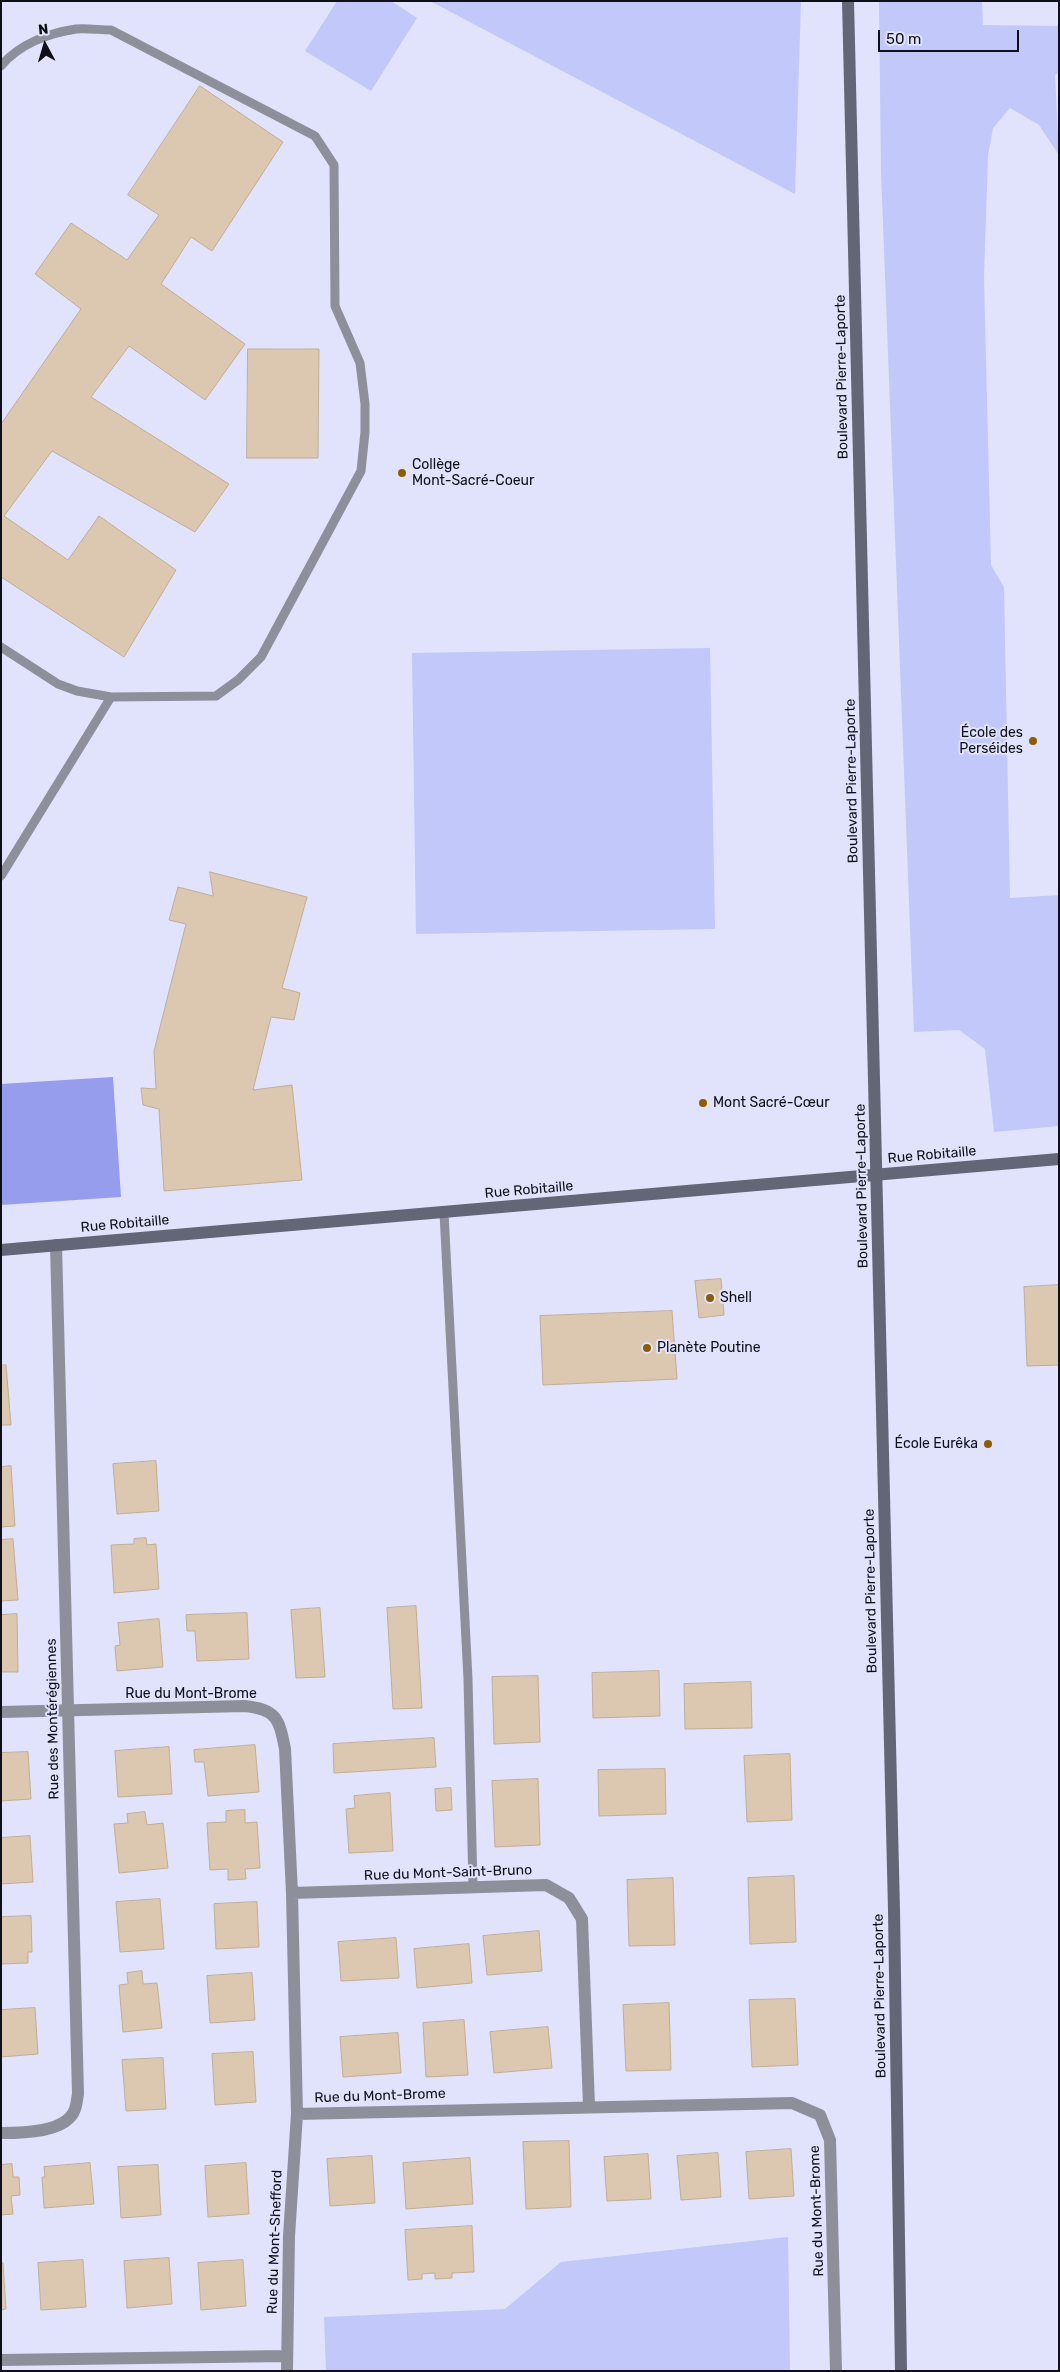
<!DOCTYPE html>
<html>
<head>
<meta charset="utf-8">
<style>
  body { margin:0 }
  #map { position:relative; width:1060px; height:2372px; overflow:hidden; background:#e0e3fb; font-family:Rubik,sans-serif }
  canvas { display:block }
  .frame { position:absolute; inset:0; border:2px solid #0e0f19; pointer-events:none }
  .north { position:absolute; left:20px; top:20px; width:50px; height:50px; -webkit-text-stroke:4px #e0e3fb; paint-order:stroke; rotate:354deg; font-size:14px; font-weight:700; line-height:20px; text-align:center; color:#0e0f19 }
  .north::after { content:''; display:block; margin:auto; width:18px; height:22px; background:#0e0f19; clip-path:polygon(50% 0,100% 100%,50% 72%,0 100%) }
  .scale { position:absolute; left:878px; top:30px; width:141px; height:22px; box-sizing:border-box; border:2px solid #0e0f19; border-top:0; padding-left:6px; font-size:15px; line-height:18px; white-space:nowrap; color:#0e0f19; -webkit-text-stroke:4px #e0e3fb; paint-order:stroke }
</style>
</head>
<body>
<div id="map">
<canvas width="1060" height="2372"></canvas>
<div class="frame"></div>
<div class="north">N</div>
<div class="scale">50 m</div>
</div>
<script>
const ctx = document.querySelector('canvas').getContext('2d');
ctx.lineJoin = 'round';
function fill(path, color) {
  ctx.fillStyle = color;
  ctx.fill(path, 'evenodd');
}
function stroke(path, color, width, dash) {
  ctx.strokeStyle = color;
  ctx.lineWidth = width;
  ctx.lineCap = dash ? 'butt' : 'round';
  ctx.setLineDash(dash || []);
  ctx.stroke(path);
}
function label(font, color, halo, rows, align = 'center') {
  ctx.font = font + ' Rubik,sans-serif';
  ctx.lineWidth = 4;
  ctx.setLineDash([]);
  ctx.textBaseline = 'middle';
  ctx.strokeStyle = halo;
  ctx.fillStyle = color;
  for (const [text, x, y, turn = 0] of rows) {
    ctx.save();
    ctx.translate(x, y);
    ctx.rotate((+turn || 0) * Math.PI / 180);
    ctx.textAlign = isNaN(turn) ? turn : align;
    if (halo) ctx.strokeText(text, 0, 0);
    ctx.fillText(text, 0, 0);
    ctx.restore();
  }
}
const green = new Path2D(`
  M337,1H391L417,18L371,91L305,51Z
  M430,1H801L795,194Z
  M879,1H982L983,25L1059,26V73L1055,75L1059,155L1039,125L1010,108L993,128L988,155L984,277L991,565L1004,587L1010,898L1059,895V1126L994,1132L985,1049L959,1030L914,1032L881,171Z
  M710,648L715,929L416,934L412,653Z
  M788,2237L790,2371H326L324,2317L505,2309L561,2262Z`);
const water = new Path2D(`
  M113,1077L121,1197L1,1205V1084Z`);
const building = new Path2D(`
  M200,86L283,142L212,251L191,237L161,284L245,344L205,400L129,346L91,397L229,484L195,532L52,451L4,516L68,560L99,516L176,570L124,657L1,577V424L81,309L35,274L71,223L127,260L159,215L128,195Z
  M248,349H319L318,458H247Z
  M210,872L307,897L282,988L300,993L294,1020L271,1017L253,1090L292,1085L302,1180L164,1191L159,1109L143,1105L141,1088L156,1089L154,1051L186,924L169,920L178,887L213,896Z
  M721,1279L724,1315L699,1318L695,1281Z
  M1059,1285V1365L1027,1366L1024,1287Z
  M672,1311L677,1379L543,1385L540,1316Z
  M6,1365L11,1425H1V1366Z
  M156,1461L159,1511L117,1514L113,1464Z
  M11,1466L15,1526L1,1527V1467Z
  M146,1538L147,1545L156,1544L159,1589L114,1593L111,1545L134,1544V1539Z
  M13,1539L18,1600L1,1601V1540Z
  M416,1606L422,1708L393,1709L387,1608Z
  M320,1608L325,1677L296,1678L291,1610Z
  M247,1613L249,1659L197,1661L195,1631H187L186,1615Z
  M17,1614L18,1672H1V1615Z
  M159,1619L163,1667L117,1671L115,1646L120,1645L118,1623Z
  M659,1671L660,1716L593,1718L592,1673Z
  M538,1676L540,1742L494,1744L492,1677Z
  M751,1682L752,1728L685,1729L684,1684Z
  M434,1738L436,1767L334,1773L333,1744Z
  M255,1745L259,1792L208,1796L204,1762H195L194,1750Z
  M169,1747L172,1794L118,1797L115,1751Z
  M28,1752L31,1799L1,1801V1753Z
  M790,1754L792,1820L747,1822L744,1756Z
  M665,1769L666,1814L599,1816L598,1770Z
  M538,1779L540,1845L495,1847L492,1781Z
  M451,1788L452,1810L436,1811L435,1789Z
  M390,1793L393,1851L349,1853L346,1809L355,1808L354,1796Z
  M245,1810V1823L257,1822L260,1868L245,1869L246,1879L228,1880V1869L210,1870L207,1823L226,1822V1811Z
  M145,1812L147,1825L163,1823L168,1868L119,1873L114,1824L128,1823L127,1814Z
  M30,1836L33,1882L1,1884V1838Z
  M794,1876L796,1942L750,1944L748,1878Z
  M673,1878L675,1945L629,1946L627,1880Z
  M160,1899L164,1949L120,1952L116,1902Z
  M257,1902L259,1947L216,1949L214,1904Z
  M31,1916L32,1952H28V1963L1,1964V1917Z
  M539,1931L542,1971L487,1975L483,1936Z
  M396,1938L399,1978L341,1981L338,1942Z
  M469,1944L472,1983L417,1988L414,1949Z
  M142,1971L143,1984L157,1983L162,2028L123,2032L119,1985L128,1984L127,1973Z
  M252,1973L255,2020L210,2023L207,1976Z
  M795,1999L798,2065L752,2067L749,2000Z
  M669,2003L671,2070L626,2071L623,2005Z
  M35,2008L38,2054L1,2057V2010Z
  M464,2020L468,2075L426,2077L423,2023Z
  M548,2027L552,2068L494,2073L490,2032Z
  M398,2033L401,2073L343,2077L340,2037Z
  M253,2052L256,2102L215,2105L212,2054Z
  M163,2058L166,2109L126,2111L122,2060Z
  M569,2141L571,2207L526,2209L523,2142Z
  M791,2149L794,2196L749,2199L746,2152Z
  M718,2153L721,2197L681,2200L677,2156Z
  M648,2154L651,2199L607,2201L604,2157Z
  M372,2156L375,2203L330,2206L327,2159Z
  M470,2158L473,2204L406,2209L403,2163Z
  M90,2163L94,2204L44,2208L42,2177H45L44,2167Z
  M246,2163L249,2214L208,2217L205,2166Z
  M12,2164L13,2177H19L20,2195L11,2196L13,2214L1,2215V2165Z
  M158,2165L161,2215L121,2218L118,2167Z
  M472,2226L474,2272L452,2273V2278L435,2279V2273L422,2274V2279L408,2280L405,2230Z
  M169,2258L172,2304L127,2308L124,2261Z
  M83,2260L86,2307L41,2310L38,2263Z
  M243,2260L246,2306L201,2310L198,2263Z
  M1,2263H3L6,2309L1,2310Z`);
const lane = new Path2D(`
  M1,66C19,44 49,33 76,29C87,28 100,30 111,30L315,136L334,165L335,306L360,363L365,404V432L361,471L261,657L238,680L216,696L111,697L77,691L58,684L1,647
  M1,876L111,697
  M444,1213L468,1679L473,1887`);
const street = new Path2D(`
  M1,1712L244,1706C277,1709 279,1719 285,1749L292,1893L297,2114L792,2103L820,2115L830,2140L836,2371
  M292,1893L546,1885L569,1898L582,1919L589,2106
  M1,2133C21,2133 67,2133 75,2109C77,2104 77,2098 78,2094L56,1245
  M1,2360L286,2356
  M287,2371L289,2236L297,2114`);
const secondary = new Path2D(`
  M848,1L894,1910L901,2371
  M1,1250L1059,1159`);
const markers = [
  [402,473,5,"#8d5c06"],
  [1033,741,5,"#8d5c06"],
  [703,1103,5,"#8d5c06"],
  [710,1298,5,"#8d5c06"],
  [647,1348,5,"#8d5c06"],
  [988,1444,5,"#8d5c06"]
];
const streetNames = [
  ["Boulevard Pierre-Laporte",842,377,-91],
  ["Boulevard Pierre-Laporte",852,781,-91],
  ["Rue Robitaille",932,1155,-5],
  ["Boulevard Pierre-Laporte",862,1186,-91],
  ["Rue Robitaille",529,1190,-5],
  ["Rue Robitaille",125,1224,-5],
  ["Boulevard Pierre-Laporte",871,1591,-91],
  ["Rue du Mont-Brome",191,1694],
  ["Rue des Montérégiennes",53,1719,-91],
  ["Rue du Mont-Saint-Bruno",448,1873,-2],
  ["Boulevard Pierre-Laporte",880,1996,-91],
  ["Rue du Mont-Brome",380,2096,-2],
  ["Rue du Mont-Brome",817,2211,-92],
  ["Rue du Mont-Shefford",275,2242,-88]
];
const poiNames = [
  ["Collège",412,465],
  ["Mont-Sacré-Coeur",412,481],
  ["École des",1023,733,"right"],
  ["Perséides",1023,749,"right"],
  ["Mont Sacré-Cœur",713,1103],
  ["Shell",720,1298],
  ["Planète Poutine",657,1348],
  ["École Eurêka",978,1444,"right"]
];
fill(green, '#c2c8f9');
fill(water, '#959dec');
fill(building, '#dcc8b0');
stroke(building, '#c1ad96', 1);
stroke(lane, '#8d8f9b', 9);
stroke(street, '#8d8f9b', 12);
stroke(secondary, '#636677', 12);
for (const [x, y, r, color] of markers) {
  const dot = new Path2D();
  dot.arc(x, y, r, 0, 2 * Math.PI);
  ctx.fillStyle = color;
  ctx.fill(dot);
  stroke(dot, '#e0e3fb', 2);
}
label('14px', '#0e0f19', '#e0e3fb', streetNames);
label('14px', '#0e0f19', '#e0e3fb', poiNames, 'left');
</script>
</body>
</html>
